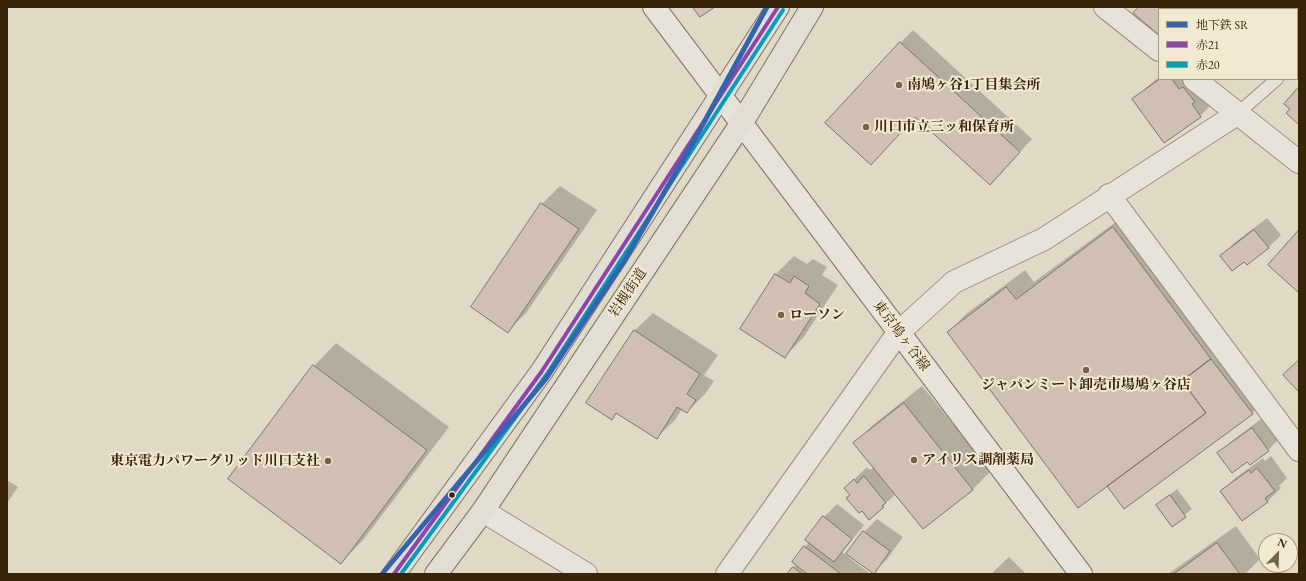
<!DOCTYPE html>
<html>
<head>
<meta charset="utf-8">
<style>
  body { margin:0 }
  #map { position:relative; width:1306px; height:581px; overflow:hidden; background:#e0d9c6; font-family:"EB Garamond","Noto Serif JP",serif }
  canvas { display:block }
  .frame { position:absolute; inset:0; border:8px solid #392409; pointer-events:none }
  .legend { position:absolute; left:1158px; top:8px; width:140px; height:72px; box-sizing:border-box; background:#f2e9d3; border:1px solid #a89a82; margin:0; padding:5px 7px; list-style:none; font-size:12px; color:#392409 }
  .legend li { display:flex; align-items:center; gap:8px; height:20px }
  .legend b { width:20px; border:1px solid #a89a82 }
  .north { position:absolute; left:1258px; top:533px; width:40px; height:40px; box-sizing:border-box; background:#f2e9d3; border:1px solid #a89a82; border-radius:50%; rotate:23deg; font-size:11px; font-weight:700; line-height:16px; text-align:center; color:#392409 }
  .north::after { content:''; display:block; margin:auto; width:14px; height:18px; background:#73634b; clip-path:polygon(50% 0,100% 100%,50% 72%,0 100%) }
</style>
</head>
<body>
<div id="map">
<canvas width="1306" height="581"></canvas>
<div class="frame"></div>
<ul class="legend">
<li><b style="height:5px;background:#3564af"></b>地下鉄 SR</li>
<li><b style="height:5px;background:#8e44ad"></b>赤21</li>
<li><b style="height:5px;background:#069cba"></b>赤20</li>
</ul>
<div class="north">N</div>
</div>
<script>
const ctx = document.querySelector('canvas').getContext('2d');
ctx.lineJoin = 'round';
function fill(path, color) {
  ctx.fillStyle = color;
  ctx.fill(path, 'evenodd');
}
function stroke(path, color, width, dash) {
  ctx.strokeStyle = color;
  ctx.lineWidth = width;
  ctx.lineCap = dash ? 'butt' : 'round';
  ctx.setLineDash(dash || []);
  ctx.stroke(path);
}
function label(font, color, halo, rows, align = 'center') {
  ctx.font = font + ' "EB Garamond","Noto Serif JP",serif';
  ctx.lineWidth = 4;
  ctx.setLineDash([]);
  ctx.textBaseline = 'middle';
  ctx.strokeStyle = halo;
  ctx.fillStyle = color;
  for (const [text, x, y, turn = 0] of rows) {
    ctx.save();
    ctx.translate(x, y);
    ctx.rotate((+turn || 0) * Math.PI / 180);
    ctx.textAlign = isNaN(turn) ? turn : align;
    if (halo) ctx.strokeText(text, 0, 0);
    ctx.fillText(text, 0, 0);
    ctx.restore();
  }
}
const shadow = new Path2D(`
  M1193,7H1248L1246,9H1191Z
  M913,30L1032,139L1003,170L900,43Z
  M1159,77V79H1200L1213,103L1200,116L1133,99Z
  M560,186L597,210L526,313L508,331L542,204Z
  M1132,210L1270,395L1252,413L1107,485L948,332L966,314L1025,270L1034,282Z
  M1267,218L1281,235L1268,248L1244,261L1222,256L1234,243Z
  M794,256L807,264L813,259L827,267L822,275L838,285L803,338L785,356L741,328L776,274Z
  M653,313L718,355L704,375L714,381L705,394L687,412L682,409L675,420L656,438L617,413L612,418L634,331Z
  M336,343L449,427L363,540L341,563L229,479L314,366Z
  M922,386L991,471L973,489L923,528L896,494L869,518L845,488L867,467L870,470L874,467L855,443L873,425Z
  M1265,416L1281,437L1268,450L1247,461L1219,454L1232,441Z
  M1271,456L1287,478L1279,486L1281,488L1268,501L1242,520L1221,492L1234,479L1263,458L1265,461Z
  M7,480L18,487L7,503Z
  M1177,489L1192,509L1172,525L1157,505Z
  M837,504L864,525L842,552L869,573L787,574L797,564L793,562L809,542L824,517Z
  M877,519L903,537L887,559L874,572L848,553L864,532Z
  M1236,526L1260,559L1245,574H1168Z
  M1009,557L1026,574H991Z`);
const building = new Path2D(`
  M693,7H715L700,17Z
  M1139,7H1187L1185,9H1159V35L1133,13Z
  M1191,7H1208L1210,9H1189Z
  M1215,7H1249L1247,9H1217Z
  M900,42L1020,152L990,185L915,117L871,165L825,123Z
  M1160,79H1172L1179,89L1183,87L1195,102L1192,104L1201,117L1164,143L1132,99Z
  M1299,87V125L1286,113L1290,109L1284,104Z
  M541,203L579,229L508,333L471,307Z
  M1113,227L1211,359L1182,381L1206,413L1078,508L947,332L1006,287L1016,299Z
  M1254,230L1269,248L1247,265L1244,262L1232,271L1220,256Z
  M1299,230V293L1268,265Z
  M775,274L790,283L794,276L809,286L805,293L820,304L785,358L740,329Z
  M634,330L700,374L687,394L696,400L687,413L677,407L657,439L616,413L612,420L586,403Z
  M1211,359L1253,414L1124,509L1107,486L1206,413L1182,381Z
  M1299,360V390L1298,391L1283,375Z
  M313,365L427,450L341,564L228,479Z
  M904,403L973,490L923,529L853,443Z
  M1252,428L1269,451L1250,465L1247,462L1232,473L1217,453Z
  M1257,468L1275,491L1265,498L1268,502L1242,521L1220,491L1249,470L1251,473Z
  M864,476L886,503L882,506L884,507L869,520L862,511L859,513L846,498L850,495L844,488L854,479L857,483Z
  M1170,495L1186,517L1172,527L1156,505Z
  M823,516L852,539L834,562L805,540Z
  M863,531L890,551L874,574L846,554Z
  M1217,543L1240,574H1174Z
  M804,546L841,574H807L792,562Z
  M793,567L802,574H787Z`);
const lane = new Path2D(`
  M1297,62L1299,60
  M1237,114L1277,79`);
const street = new Path2D(`
  M1105,7L1159,50
  M1194,79L1299,162
  M1109,195L1299,450
  M483,511L586,574
  M727,574L898,333L954,282L1044,239L1237,114`);
const secondary = new Path2D(`
  M654,7L1081,574`);
const highway = new Path2D(`
  M394,574L542,371L778,7
  M436,574L483,511L741,124L812,7`);
const bus1 = new Path2D(`
  M394,574L542,371L778,7`);
const bus2 = new Path2D(`
  M401,574L547,374L783,10`);
const metro1 = new Path2D(`
  M382,574L545,380L625,260L690,148L767,7`);
const markers = [
  [899,85,4,"#73634b"],
  [866,127,4,"#73634b"],
  [781,315,4,"#73634b"],
  [1086,370,4,"#73634b"],
  [914,460,4,"#73634b"],
  [328,461,4,"#73634b"],
  [452,495,3.5,"#392409"]
];
const poiNames = [
  ["南鳩ヶ谷1丁目集会所",907,85],
  ["川口市立三ッ和保育所",874,127],
  ["ローソン",789,315],
  ["ジャパンミート卸売市場鳩ヶ谷店",1086,385,"center"],
  ["アイリス調剤薬局",922,460],
  ["東京電力パワーグリッド川口支社",320,461,"right"]
];
const streetNames = [
  ["岩槻街道",628,293,-56],
  ["東京鳩ヶ谷線",901,336,53]
];
fill(shadow, '#0003');
fill(building, '#d0c0b4');
stroke(building, '#7b7467', 1);
stroke(lane, '#948d80', 14);
stroke(street, '#948d80', 24);
stroke(secondary, '#7b7467', 24);
stroke(highway, '#7b7467', 24);
stroke(lane, '#e7e3da', 12);
stroke(street, '#e7e3da', 22);
stroke(secondary, '#e7e3da', 22);
stroke(highway, '#e3ded4', 22);
stroke(bus1, '#8e44ad', 4);
stroke(bus2, '#069cba', 4);
stroke(metro1, '#3564af', 5);
for (const [x, y, r, color] of markers) {
  const dot = new Path2D();
  dot.arc(x, y, r, 0, 2 * Math.PI);
  ctx.fillStyle = color;
  ctx.fill(dot);
  stroke(dot, '#f2e9d3', 1.5);
}
label('bold 14px', '#392409', '#f2e9d3', poiNames, 'left');
label('14px', '#392409', '#f2e9d3', streetNames);
</script>
</body>
</html>
